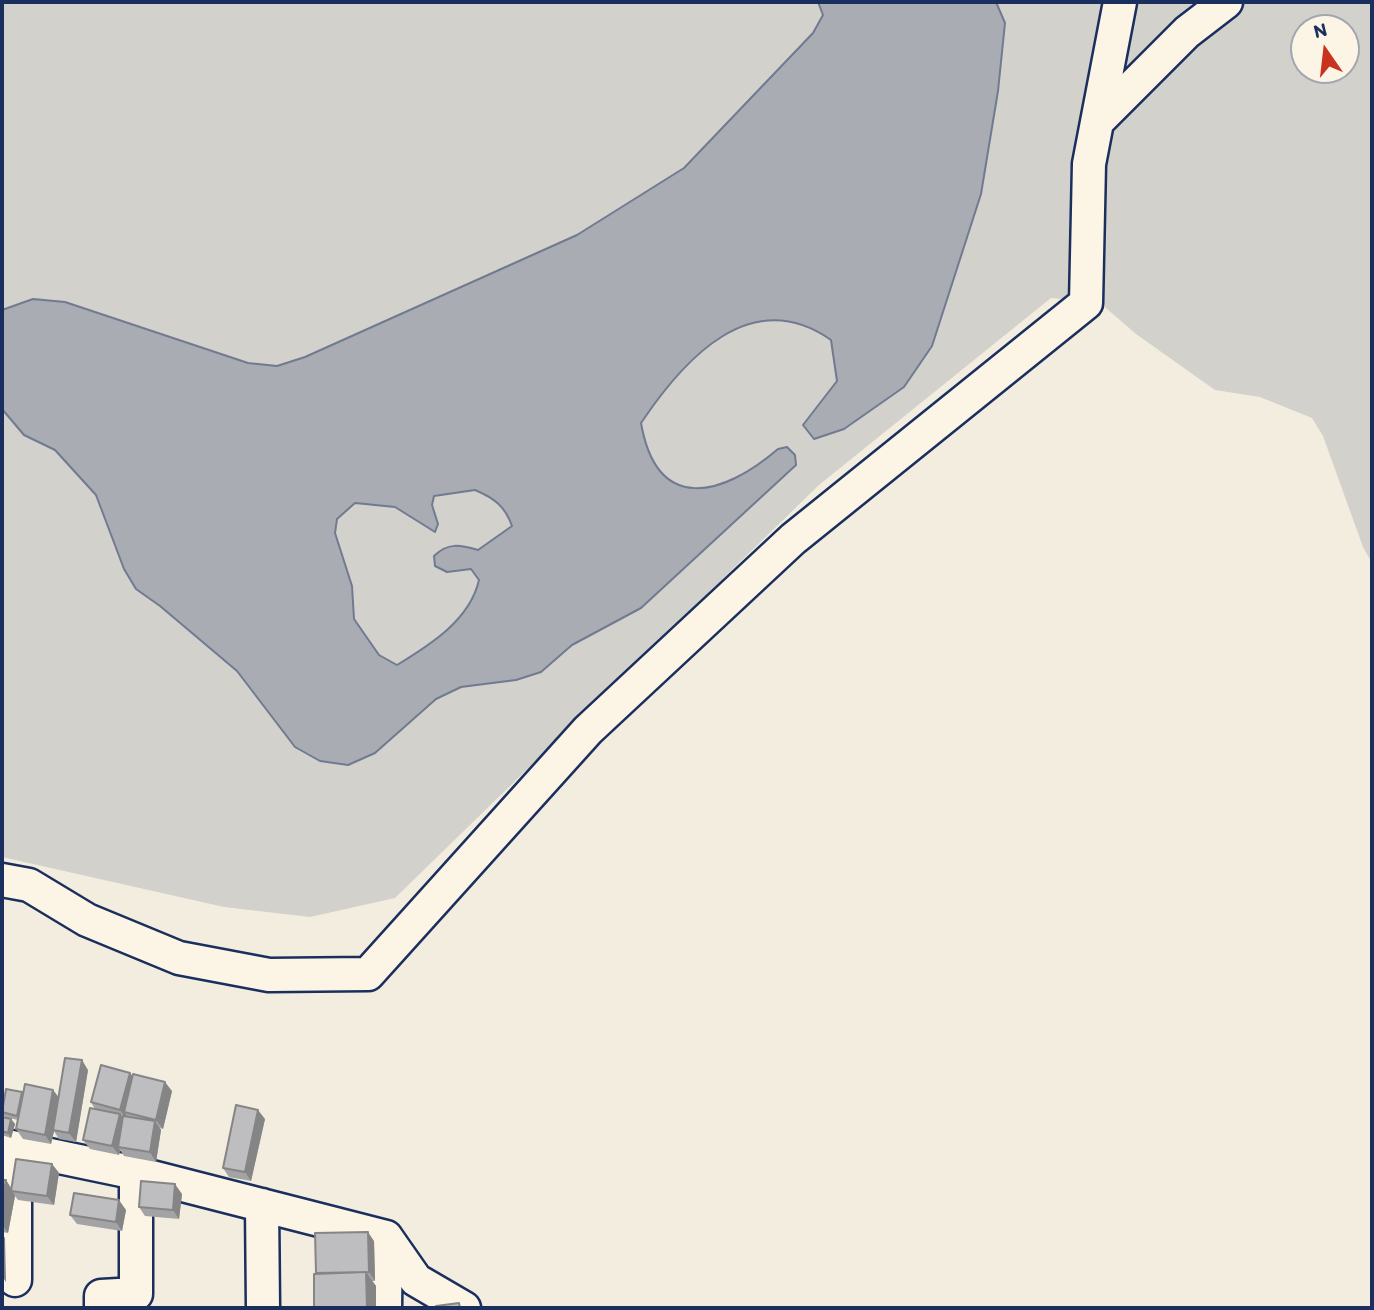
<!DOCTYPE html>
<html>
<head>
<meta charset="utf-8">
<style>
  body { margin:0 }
  #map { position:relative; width:1374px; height:1310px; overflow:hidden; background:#f3ede0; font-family:Itim,sans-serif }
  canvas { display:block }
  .frame { position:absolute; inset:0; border:4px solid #1b2f5e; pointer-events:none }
  .north { position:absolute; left:1290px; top:14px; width:70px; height:70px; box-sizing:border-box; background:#fcf5e5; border:2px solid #a2a6af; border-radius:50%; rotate:346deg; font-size:19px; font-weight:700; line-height:28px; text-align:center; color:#1b2f5e }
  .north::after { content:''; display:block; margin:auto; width:24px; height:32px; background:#c8321e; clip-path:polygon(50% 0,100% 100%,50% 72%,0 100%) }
</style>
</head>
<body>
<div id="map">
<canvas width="1374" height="1310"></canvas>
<div class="frame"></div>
<div class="north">N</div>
</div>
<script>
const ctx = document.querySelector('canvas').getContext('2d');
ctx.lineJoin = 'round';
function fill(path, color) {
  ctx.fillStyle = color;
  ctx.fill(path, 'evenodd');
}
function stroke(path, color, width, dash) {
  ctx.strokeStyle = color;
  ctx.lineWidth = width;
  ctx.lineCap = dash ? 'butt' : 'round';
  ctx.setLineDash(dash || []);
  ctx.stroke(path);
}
const green = new Path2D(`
  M2,2H1372V563L1363,547L1323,436L1312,418L1260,397L1215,390L1136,334L1099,302L1051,298L819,485L395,898L310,917L224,907L2,857ZM1304,28H1346V70H1304Z`);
const water = new Path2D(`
  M818,2H996L1005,23L998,91L981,194L932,346L904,387L844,429L814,439L803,425L837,381L831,340C751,284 684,359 641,423C657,514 722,497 778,449L787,447L795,455L796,465L641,608L572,645L541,672L516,680L461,687L436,699L375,753L348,765L320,761L295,747L237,671L160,606L136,589L124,569L96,495L55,450L24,435L2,409V310L33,299L65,302L248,363L277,366L305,357L577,235L684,168L813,33L823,15ZM475,490C494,498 505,506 512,526L478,550C460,545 448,542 434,556L435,566L447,572L471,569L479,580C470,620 430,645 397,665L379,655L354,619L352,586L335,533L337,519L355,503L395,507L435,532L438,524L432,505L434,496Z`);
const minor = new Path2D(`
  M1097,122L1187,32L1226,2
  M2,880L29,885L87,920L179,958L269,975L368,974L588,730L793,539L1086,303L1089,164L1120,2
  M2,1145L136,1173L386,1237L416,1280L464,1308
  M15,1155V1280
  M262,1205L263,1308
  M101,1308V1296L136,1294V1173
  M385,1308L386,1237`);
const wall = new Path2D(`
  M88,1070L76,1142L59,1139L54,1131L51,1144L23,1139L16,1129L18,1120L5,1117L2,1112L22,1092L23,1094L53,1090L58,1097Z
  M132,1076L172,1091L163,1129L160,1128L161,1130L156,1162L124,1156L120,1150L119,1155L90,1149L83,1140L95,1109L91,1102Z
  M2,1117L11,1119L15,1124L11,1138L2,1135Z
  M265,1119L251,1181L229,1177L223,1168Z
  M52,1164L59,1173L54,1205L18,1200L15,1196L8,1233L2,1232V1180H6L12,1189Z
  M182,1194L179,1219L145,1216L139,1207Z
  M126,1210L122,1231L77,1224L70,1215Z
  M374,1241L375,1281H372L376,1286L316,1274Z`);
const shadedWall = new Path2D(`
  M82,1060L88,1070L76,1142L69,1133Z
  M130,1073L137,1082L124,1112L127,1116L126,1119L120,1110Z
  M165,1082L172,1091L163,1129L156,1120Z
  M53,1090L60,1099L53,1130L54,1131L51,1144L45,1135Z
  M258,1110L265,1119L251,1181L245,1172Z
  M120,1114L127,1123L118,1147L120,1150L119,1155L112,1146Z
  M11,1119L15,1124L11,1138L8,1133Z
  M155,1121L161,1130L156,1162L150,1152Z
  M52,1164L59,1173L54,1205L47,1196Z
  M6,1180L15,1196L8,1233L2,1224V1203Z
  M175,1184L182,1194L179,1219L173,1210Z
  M119,1200L126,1210L122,1231L116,1222Z
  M368,1232L374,1241L375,1281L369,1272Z
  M2,1234L5,1238L6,1282L2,1276Z
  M366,1272L376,1286V1308H367Z`);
const building = new Path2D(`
  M65,1058L82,1060L69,1133L53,1130Z
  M101,1065L130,1073L120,1110L91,1102Z
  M133,1074L165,1082L156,1120L124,1112Z
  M25,1084L53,1090L45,1135L16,1129Z
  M6,1089L22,1092L17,1116L2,1112Z
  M236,1105L258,1110L245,1172L223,1168Z
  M90,1108L120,1114L112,1146L83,1140Z
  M123,1116L155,1121L150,1152L118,1147Z
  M2,1117L11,1119L8,1133L2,1131Z
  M16,1159L52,1164L47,1196L11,1191Z
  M2,1180H6L2,1203Z
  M141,1181L175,1184L173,1210L139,1207Z
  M74,1193L119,1200L116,1222L70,1215Z
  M368,1232L369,1272L316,1273L315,1233Z
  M366,1272L367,1308H314V1274Z
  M459,1303L460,1308H436V1306Z`);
fill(green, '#d3d1cc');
fill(water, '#a9acb3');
stroke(water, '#707a91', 2);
stroke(minor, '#1b2f5e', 37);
stroke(minor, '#fcf5e5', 32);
fill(wall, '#a3a3a5');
fill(shadedWall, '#858586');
fill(building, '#bebec0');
stroke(building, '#858586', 2);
</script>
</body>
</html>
